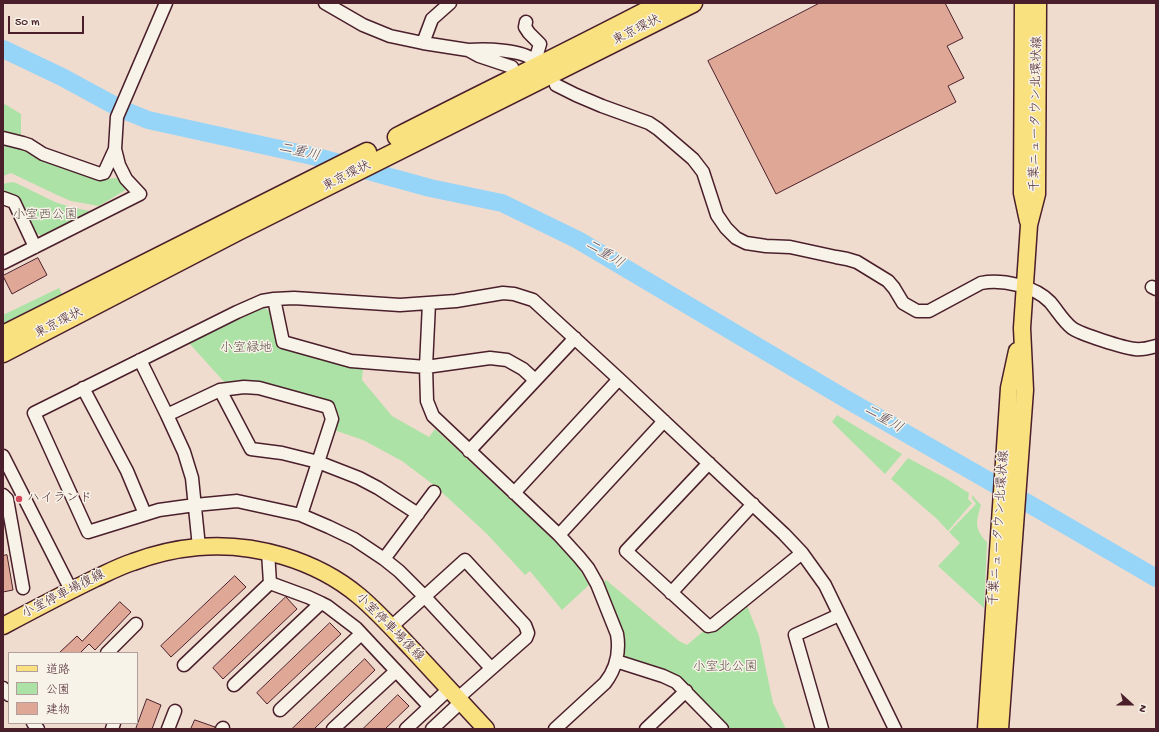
<!DOCTYPE html>
<html>
<head>
<meta charset="utf-8">
<style>
  body { margin:0 }
  #map { position:relative; width:1159px; height:732px; overflow:hidden; background:#f0dccf; font-family:"Gochi Hand","Klee One",sans-serif }
  canvas { display:block }
  .frame { position:absolute; inset:0; border:4px solid #4a1f2b; pointer-events:none }
  .legend { position:absolute; left:8px; top:652px; width:130px; height:72px; box-sizing:border-box; background:#f7f3e8; border:1px solid #b29e9c; margin:0; padding:5px 7px; list-style:none; font-size:12px; color:#4a1f2b }
  .legend li { display:flex; align-items:center; gap:8px; height:20px }
  .legend b { width:20px; border:1px solid #b29e9c }
  .north { position:absolute; left:1111px; top:684px; width:40px; height:40px; -webkit-text-stroke:3px #f7f3e8; paint-order:stroke; rotate:111deg; font-size:11px; font-weight:700; line-height:16px; text-align:center; color:#4a1f2b }
  .north::after { content:''; display:block; margin:auto; width:14px; height:18px; background:#4a1f2b; clip-path:polygon(50% 0,100% 100%,50% 72%,0 100%) }
  .scale { position:absolute; left:8px; top:16px; width:76px; height:18px; box-sizing:border-box; border:2px solid #4a1f2b; border-top:0; padding-left:5px; font-size:12px; line-height:14px; white-space:nowrap; color:#4a1f2b; -webkit-text-stroke:3px #f7f3e8; paint-order:stroke }
</style>
</head>
<body>
<div id="map">
<canvas width="1159" height="732"></canvas>
<div class="frame"></div>
<ul class="legend">
<li><b style="height:5px;background:#fae180"></b>道路</li>
<li><b style="height:11px;background:#ace2a5"></b>公園</li>
<li><b style="height:11px;background:#dfa796"></b>建物</li>
</ul>
<div class="north">N</div>
<div class="scale">50 m</div>
</div>
<script>
const ctx = document.querySelector('canvas').getContext('2d');
ctx.lineJoin = 'round';
function fill(path, color) {
  ctx.fillStyle = color;
  ctx.fill(path, 'evenodd');
}
function stroke(path, color, width, dash) {
  ctx.strokeStyle = color;
  ctx.lineWidth = width;
  ctx.lineCap = dash ? 'butt' : 'round';
  ctx.setLineDash(dash || []);
  ctx.stroke(path);
}
function label(font, color, halo, rows, align = 'center') {
  ctx.font = font + ' "Gochi Hand","Klee One",sans-serif';
  ctx.lineWidth = 3;
  ctx.setLineDash([]);
  ctx.textBaseline = 'middle';
  ctx.strokeStyle = halo;
  ctx.fillStyle = color;
  for (const [text, x, y, turn = 0] of rows) {
    ctx.save();
    ctx.translate(x, y);
    ctx.rotate((+turn || 0) * Math.PI / 180);
    ctx.textAlign = isNaN(turn) ? turn : align;
    if (halo) ctx.strokeText(text, 0, 0);
    ctx.fillText(text, 0, 0);
    ctx.restore();
  }
}
const green = new Path2D(`
  M3,103L21,114V137L3,133Z
  M3,142L21,147L34,156L76,173L102,179L118,178L127,189L99,206L71,201L57,195L11,173L3,176Z
  M12,182L16,183L55,202L70,207L90,211L43,236L32,232L17,196L3,192V184Z
  M59,288L65,299L3,330V315Z
  M265,308L271,313L278,346L296,352L363,367L362,380L392,416L429,437L435,429L554,540L575,562L589,585L562,610L530,571L525,575L486,533L435,486L402,461L363,440L334,430L339,415L332,402L226,384L189,343L240,317Z
  M837,415L902,454L885,474L832,422Z
  M908,458L947,479L969,493L968,499L972,503L948,531L937,519L891,479Z
  M972,495L981,505C976,522 974,529 987,542L984,608L938,566L960,543L949,532L976,504L972,498Z
  M606,580L679,641L687,645L706,629L746,603L759,636L773,703L786,729H727L688,688L629,660L623,654L624,638L603,583Z`);
const river = new Path2D(`
  M3,49L62,77L121,109L148,120L321,158L430,188L502,203L578,240L846,399L1031,505L1156,578`);
const building = new Path2D(`
  M820,3H945L963,38L947,46L964,78L948,86L956,102L776,194L708,61Z
  M38,258L47,275L12,294L3,276Z
  M7,555L13,590L3,592V556Z
  M235,576L246,587L171,657L161,646Z
  M286,597L297,609L223,679L213,668Z
  M120,602L131,612L95,650L89,644L80,653H59L77,636L82,641Z
  M330,623L341,634L267,704L257,693Z
  M365,659L375,670L314,729H292Z
  M398,695L409,706L385,729H363Z
  M147,699L161,705L152,729H136Z
  M195,720L215,727V729H191Z`);
const minor = new Path2D(`
  M325,3L363,25L390,36L423,43L468,50L479,56L512,67
  M526,22L525,27L529,33L540,44L535,61
  M423,43L432,19L450,3
  M469,50C485,49 522,49 535,61C536,62 537,65 538,66
  M556,85L576,95L602,106L649,123L658,129L693,159L703,172L717,215L726,228L736,238L746,243L766,246L790,247L836,257L847,259L857,262L888,281L894,288L903,303L917,311H929L981,283C1002,279 1035,286 1050,302C1057,310 1063,321 1072,328C1080,334 1124,348 1135,349C1143,350 1149,348 1156,346
  M3,138L23,143L29,145L43,154L100,174L104,173L115,149
  M3,198L14,202L35,247
  M3,263L140,194L126,179L119,165L115,149L117,117L166,3
  M1152,287L1156,289
  M274,299L262,301L237,312L34,413L88,532L159,510L195,505L237,501L301,515L329,527L354,539L384,559L399,571L425,597L491,668
  M429,303L426,367L427,401L433,416L559,535L579,557L588,568L597,584L617,634C620,651 616,669 605,683L555,729
  M140,360L167,415L184,452L192,478L199,547
  M535,380L523,369L507,360L490,358L426,367L351,361L283,342L274,299L294,298L400,305L456,301L503,293L514,294L533,300L619,379L784,534L802,553L825,585L895,729
  M83,388L127,471L145,514
  M220,390L251,449L282,453L318,462L359,478L378,488L418,514
  M167,415L220,390L244,387L259,388L328,407L332,419L301,515
  M469,451L575,338
  M3,456L71,590
  M709,463L626,551L708,626L713,625L802,553
  M514,493L619,379
  M3,495L7,499L23,588
  M559,535L664,421
  M268,552L270,583L308,597L321,603L327,606L356,628L430,707
  M384,559L434,492
  M671,593L753,504
  M391,627L465,560L525,625L528,633L526,638L458,698
  M107,653L136,624
  M616,661L663,676L676,682L722,729
  M184,665L270,583
  M234,685L321,603
  M3,688L9,695
  M280,710L361,634
  M33,723L38,729
  M112,729L114,723
  M168,729L175,711
  M222,729L223,728
  M333,729L396,671
  M406,729L449,689
  M432,729L461,702
  M646,729L686,691
  M822,729L795,635L839,615`);
const major = new Path2D(`
  M1023,3L1022,193L1028,221
  M3,626C33,610 63,594 94,579C107,573 120,566 133,562C154,554 176,549 198,547C254,542 316,560 359,596C378,612 395,631 412,649C437,676 461,702 486,729
  M986,729L1009,388L1017,351
  M1000,729L1025,390L1022,328L1029,225L1037,194L1038,3`);
const highway = new Path2D(`
  M397,137C485,92 574,49 662,3
  M3,335L367,152
  M3,353L238,231L693,3`);
const markers = [
  [19,499,4,"#d1495b"]
];
const streetNames = [
  ["東京環状",637,31,-27],
  ["千葉ニュータウン北環状線",1037,114,-89],
  ["東京環状",347,177,-27],
  ["東京環状",59,324,-27],
  ["千葉ニュータウン北環状線",1000,528,-86],
  ["小室停車場復線",64,595,-27],
  ["小室停車場復線",389,628,45]
];
const parkNames = [
  ["小室西公園",45,216],
  ["小室緑地",246,349],
  ["小室北公園",725,668]
];
const poiNames = [
  ["ハイランド",27,499]
];
const waterNames = [
  ["二重川",299,153,13],
  ["二重川",604,255,31],
  ["二重川",883,420,30]
];
fill(green, '#ace2a5');
stroke(river, '#97d5f8', 18);
fill(building, '#dfa796');
stroke(building, '#4a1f2b', 1);
stroke(minor, '#4a1f2b', 15);
stroke(major, '#4a1f2b', 19);
stroke(highway, '#4a1f2b', 21);
stroke(minor, '#f7f3e8', 12);
stroke(major, '#fae180', 16);
stroke(highway, '#fae180', 18);
for (const [x, y, r, color] of markers) {
  const dot = new Path2D();
  dot.arc(x, y, r, 0, 2 * Math.PI);
  ctx.fillStyle = color;
  ctx.fill(dot);
  stroke(dot, '#f7f3e8', 1.5);
}
label('13px', '#4a1f2b', '#f7f3e8', streetNames);
label('13px', '#62504a', '#f7f3e8', parkNames);
label('13px', '#4a1f2b', '#f7f3e8', poiNames, 'left');
label('italic 14px', '#5d4c5e', '#f7f3e8', waterNames);
</script>
</body>
</html>
